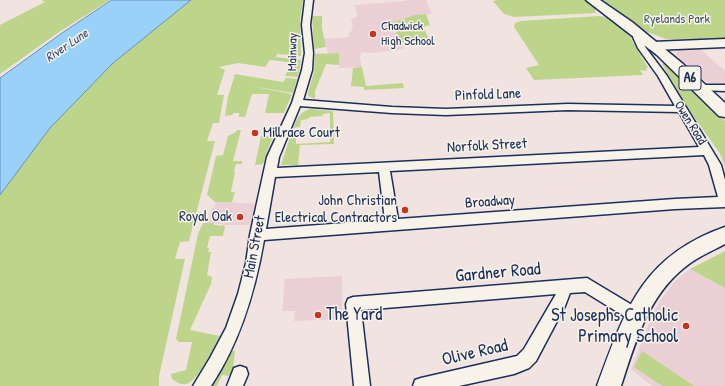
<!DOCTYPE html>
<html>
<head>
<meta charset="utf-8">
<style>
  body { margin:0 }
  canvas { display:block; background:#f1e3df }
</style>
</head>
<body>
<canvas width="725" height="386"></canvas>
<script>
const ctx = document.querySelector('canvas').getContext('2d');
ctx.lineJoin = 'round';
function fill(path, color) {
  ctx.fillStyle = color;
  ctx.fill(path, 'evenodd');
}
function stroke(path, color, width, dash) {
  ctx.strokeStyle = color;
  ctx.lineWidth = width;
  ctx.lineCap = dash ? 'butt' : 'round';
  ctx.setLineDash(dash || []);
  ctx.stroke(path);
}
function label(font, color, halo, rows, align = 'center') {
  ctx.font = font + ' "Patrick Hand",sans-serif';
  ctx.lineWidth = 3;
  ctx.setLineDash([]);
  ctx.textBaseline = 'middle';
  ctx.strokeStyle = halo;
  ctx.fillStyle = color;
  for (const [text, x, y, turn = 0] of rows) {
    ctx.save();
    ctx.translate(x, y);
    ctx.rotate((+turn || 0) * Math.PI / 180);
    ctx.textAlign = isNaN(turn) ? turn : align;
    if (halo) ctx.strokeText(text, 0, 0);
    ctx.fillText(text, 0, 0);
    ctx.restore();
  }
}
const built = new Path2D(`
  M406,0H426L432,14L415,15L390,23L402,43L403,49L372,53L361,52L360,59L362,67L339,68V53H328L324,39L349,37V32L352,31L351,27H353L351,18H356L357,14L355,5L406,1Z
  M699,48L725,71V84L706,82L678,57L676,52L681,49Z
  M216,201L255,204L251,225H226L222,226V224L206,223L212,208H214Z
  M690,269L725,288V386H652L631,369L653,313L662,298L675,281Z
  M342,276V319L294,321L295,311H282L285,279Z`);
const green = new Path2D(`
  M41,0H110L59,32L0,74V25L45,2L48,3Z
  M191,0H303L300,21L301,56L277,54L276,57L301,60L298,77L285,76L289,68L293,69L295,63L270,60L265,67L238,63L219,67L225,70L217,95H224L219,123H213L207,141H215L189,241L180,242L175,259H185L159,376V386H0V195L50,128L113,63Z
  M497,0H585L597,9L595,10L596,13L514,17L504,14L493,1Z
  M599,0H725V40L666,39L642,30Z
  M426,14L430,25L423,27L430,41L402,43L390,23L415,15Z
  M312,16H322V28L326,47L314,49Z
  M599,16L610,18L621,27L630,37L648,68H646L647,71L640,70L643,75L534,80L526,68L539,65L514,27L515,23L521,21Z
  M339,53V65L326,64L315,91V99L308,96V93L314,72L315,54Z
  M664,63L695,91L725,121V165L719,152L689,110L662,64Z
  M362,67L366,86L403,83L404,88L364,90V87L351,86L353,68Z
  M235,74L283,82L286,78L297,79L293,93L250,86L292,94L284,113H265L269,94H252L245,117H239V113H234L232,115L225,116L228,97Z
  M311,109L333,111L334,144L300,145L298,165H281L291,134L296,136V144L330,142V113L323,114V116L309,117L308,119L301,120L300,127L293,128C297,119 300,111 311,109Z
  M237,130H241L233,161H242V164H236L234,171L235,172L231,192H235L232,202H215L207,195L216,156L223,155L228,136L236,132Z
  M261,136H273L263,164L255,165Z
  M203,223H214V225L225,226L223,236H210L207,248H209L208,252H211L207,275L212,277L211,284L190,330L220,336C214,346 198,382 186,384C181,385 176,382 172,379L171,374L186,370L192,342H179L176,339L198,234Z
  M725,251V288L690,269Z
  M233,350L235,351L232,376L222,375L217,386H212Z
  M642,351L694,386H662L634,367Z`);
const water = new Path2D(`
  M112,0H191L113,63L50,128L0,195V78L62,33Z`);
const street = new Path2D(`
  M305,0H313L310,25L313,53L312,70L303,100L392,107L446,109L568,104L675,106L658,76L638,48L633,37L637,33H643L644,35L641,38L646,48L667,76L721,165L725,180V207L675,209L264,240C255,292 240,342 211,386H193L210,358L226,328L238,294L246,263L250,235L267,157L292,103L302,70L305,53L302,25ZM300,106L392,113L446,115L568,110L679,112L699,147L277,168L279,157ZM704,155L709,165L718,197L675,199L398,219L390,171ZM379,172L385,220L266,229L275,177Z
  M701,85H725V91L698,90L696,88Z
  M587,278L642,311L644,316L642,321L637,323L632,321L585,292L570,293L565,306L536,361L529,368L514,374L459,386H413L415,380L421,378L517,356L524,349L556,294L361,310L370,386H354L346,304L348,299L353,297Z
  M240,366L246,368L248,374L243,386H227L234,368Z`);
const secondary = new Path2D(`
  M725,39V47L653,50L649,49L647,46L649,43L653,42Z
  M725,227V244C712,251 697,257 685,267C648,296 635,343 621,386H597C625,310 642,256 725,227Z`);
const primary = new Path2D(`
  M586,0H600L632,22L683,64L725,103V117L719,116L657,55Z`);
const markers = [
  [373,34,4,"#c8321e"],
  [255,133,4,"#c8321e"],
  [405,210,4,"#c8321e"],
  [240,217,4,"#c8321e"],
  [318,315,4,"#c8321e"],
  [686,326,4,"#c8321e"]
];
const farParknames = [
  ["Ryelands Park",677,20]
];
const farPoinames = [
  ["Chadwick",381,27],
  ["High School",381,42]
];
const farWaternames = [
  ["River Lune",67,46,-34]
];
const farStreetnames = [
  ["Mainway",293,52,-89],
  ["Owen Road",690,123,58]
];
const shields = [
  [690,78,22]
];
const shieldNames = [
  ["A6",690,78]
];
const streetNames = [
  ["Pinfold Lane",488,95,-2],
  ["Norfolk Street",487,146,-3],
  ["Broadway",490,202,-4],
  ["Main Street",255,247,-79]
];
const poiNames = [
  ["Millrace Court",263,133,"left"],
  ["John Christian",397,201],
  ["Electrical Contractors",397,218],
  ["Royal Oak",232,217]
];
const nearStreetnames = [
  ["Gardner Road",498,273,-5],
  ["Olive Road",475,353,-13]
];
const nearPoinames = [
  ["The Yard",326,315],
  ["St Josephs Catholic",678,316,"right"],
  ["Primary School",678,337,"right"]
];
fill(built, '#ead0d4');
fill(green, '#bdd58b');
fill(water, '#9ad1f9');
stroke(water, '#6790bb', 1);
stroke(street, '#1b2f5e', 3);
stroke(secondary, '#1b2f5e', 3);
stroke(primary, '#1b2f5e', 3);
fill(street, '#f7f3e8');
fill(secondary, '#f7f3e8');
fill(primary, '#f7f3e8');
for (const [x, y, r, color] of markers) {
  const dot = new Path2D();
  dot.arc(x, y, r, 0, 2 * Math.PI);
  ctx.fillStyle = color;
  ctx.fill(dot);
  stroke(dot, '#f7f3e8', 1.5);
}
label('13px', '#445869', '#f7f3e8', farParknames);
label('13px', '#1b2f5e', '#f7f3e8', farPoinames, 'left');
label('italic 13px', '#344f7d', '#f7f3e8', farWaternames);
label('13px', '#1b2f5e', '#f7f3e8', farStreetnames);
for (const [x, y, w] of shields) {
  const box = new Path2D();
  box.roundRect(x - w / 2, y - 12, w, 24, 3);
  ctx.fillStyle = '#f7f3e8';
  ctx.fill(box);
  stroke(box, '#1b2f5e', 1);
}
label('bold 14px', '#1b2f5e', null, shieldNames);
label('15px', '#1b2f5e', '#f7f3e8', streetNames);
label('15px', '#1b2f5e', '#f7f3e8', poiNames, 'right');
label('18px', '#1b2f5e', '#f7f3e8', nearStreetnames);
label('18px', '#1b2f5e', '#f7f3e8', nearPoinames, 'left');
</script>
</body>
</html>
